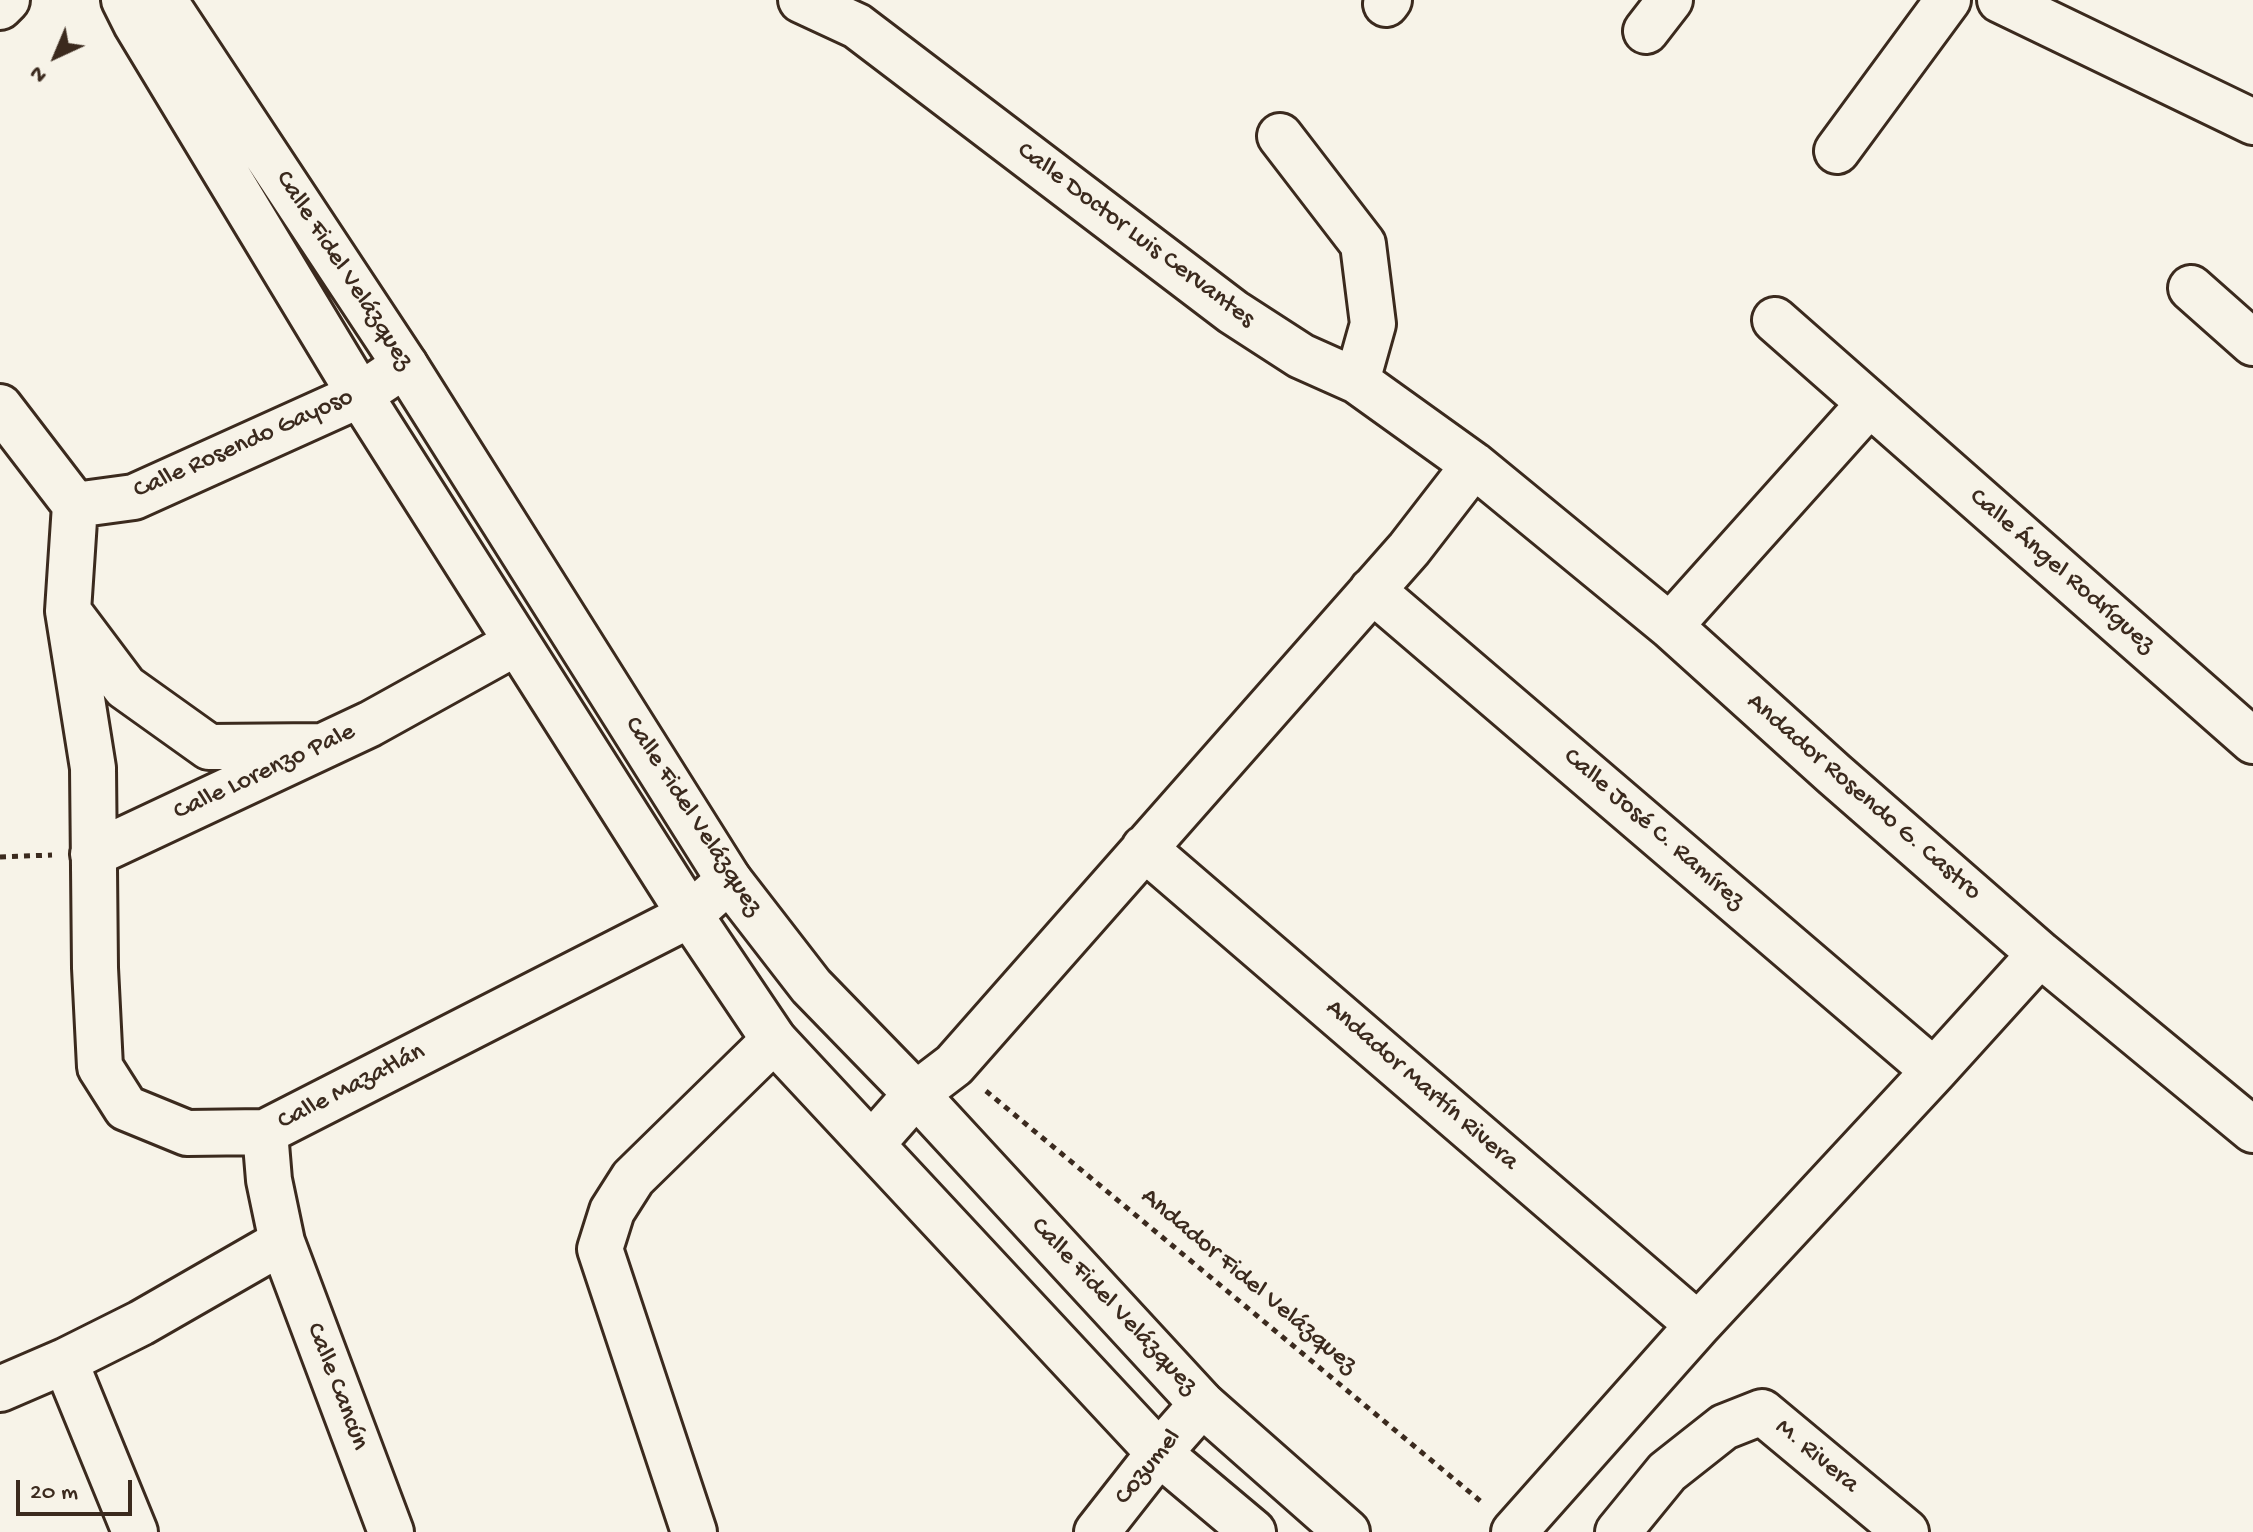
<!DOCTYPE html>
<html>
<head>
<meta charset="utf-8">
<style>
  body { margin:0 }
  #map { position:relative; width:2253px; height:1532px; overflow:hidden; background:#f7f3e8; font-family:"Gochi Hand",sans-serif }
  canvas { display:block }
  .north { position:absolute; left:16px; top:16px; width:80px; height:80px; -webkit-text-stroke:6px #f7f3e8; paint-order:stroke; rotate:224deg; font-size:22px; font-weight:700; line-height:32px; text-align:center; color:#3b2a1e }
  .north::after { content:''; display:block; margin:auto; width:28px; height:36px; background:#3b2a1e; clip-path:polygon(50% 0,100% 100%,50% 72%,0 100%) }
  .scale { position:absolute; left:16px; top:1480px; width:116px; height:36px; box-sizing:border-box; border:4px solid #3b2a1e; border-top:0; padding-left:10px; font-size:24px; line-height:28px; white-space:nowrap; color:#3b2a1e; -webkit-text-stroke:6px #f7f3e8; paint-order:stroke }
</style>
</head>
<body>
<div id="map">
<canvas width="2253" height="1532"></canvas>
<div class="north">N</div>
<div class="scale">20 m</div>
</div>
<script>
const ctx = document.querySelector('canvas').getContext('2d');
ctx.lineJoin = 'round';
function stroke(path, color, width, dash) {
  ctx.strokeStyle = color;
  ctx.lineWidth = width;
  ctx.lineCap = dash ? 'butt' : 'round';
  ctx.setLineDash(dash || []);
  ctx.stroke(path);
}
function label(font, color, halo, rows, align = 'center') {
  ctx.font = font + ' "Gochi Hand",sans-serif';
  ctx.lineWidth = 6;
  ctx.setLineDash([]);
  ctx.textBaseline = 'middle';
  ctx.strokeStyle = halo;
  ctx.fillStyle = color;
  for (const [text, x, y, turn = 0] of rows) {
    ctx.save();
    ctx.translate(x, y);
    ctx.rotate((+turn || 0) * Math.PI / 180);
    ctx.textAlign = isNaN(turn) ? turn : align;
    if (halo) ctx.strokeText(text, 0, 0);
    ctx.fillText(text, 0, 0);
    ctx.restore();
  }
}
const path = new Path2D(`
  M0,857L52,855
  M986,1091L1484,1504`);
const street = new Path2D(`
  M801,0L857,26L1233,312L1301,356L1357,381L1474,465L1670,626L1834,774L2040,954L2253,1130
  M2000,0L2253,122
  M1386,4L1389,0
  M0,7L7,0
  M1646,31L1670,0
  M1280,136L1363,244L1373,324L1357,381
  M1837,151L1948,0
  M2191,288L2253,343
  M1775,320L2253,741
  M0,407L75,505L68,611L125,687L209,747L322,746
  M75,505L134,497L360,395L405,365
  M1372,590L1934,1071
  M68,611L93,768L95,968L100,1067L126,1108L187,1133L265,1132
  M1670,626L1869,404
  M1144,848L1698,1325
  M93,854L370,724L516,643
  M872,1144L916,1094L954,1065L1409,549L1474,465
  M282,1242L391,1532
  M65,1361L135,1532
  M0,1389L65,1361L141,1323L282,1242L269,1180L265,1132L690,915L729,880
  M694,1532L600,1249L612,1211L633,1178L774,1040
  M1097,1532L1159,1453L1202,1404
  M1514,1532L1698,1325L1934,1071L2040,954
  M1618,1532L1667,1472L1724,1427L1762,1412L1906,1532`);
const secondary = new Path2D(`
  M124,0L136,24L360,395L690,915L774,1040L1159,1453L1253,1532
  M164,0L405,365L729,880L811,986L916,1094L1202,1404L1347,1532`);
const streetNames = [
  ["Calle Doctor Luis Cervantes",1135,236,37],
  ["Calle Fidel Velázquez",343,271,57],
  ["Calle Rosendo Gayoso",244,445,-24],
  ["Calle Ángel Rodríguez",2061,572,41],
  ["Calle Lorenzo Pale",265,773,-25],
  ["Andador Rosendo G. Castro",1863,798,41],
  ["Calle Fidel Velázquez",692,817,57],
  ["Calle José C. Ramírez",1653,830,41],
  ["Andador Martín Rivera",1421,1086,41],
  ["Calle Mazatlán",352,1088,-27],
  ["Andador Fidel Velázquez",1248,1282,40],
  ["Calle Fidel Velázquez",1113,1307,47],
  ["Calle Cancún",336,1387,69],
  ["M. Rivera",1816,1457,40],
  ["Cozumel",1149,1468,-51]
];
stroke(street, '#3b2a1e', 50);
stroke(secondary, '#3b2a1e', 50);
stroke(path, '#3b2a1e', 5, [6, 6]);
stroke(street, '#f7f3e8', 44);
stroke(secondary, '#f7f3e8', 44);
label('26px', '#3b2a1e', '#f7f3e8', streetNames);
</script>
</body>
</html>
